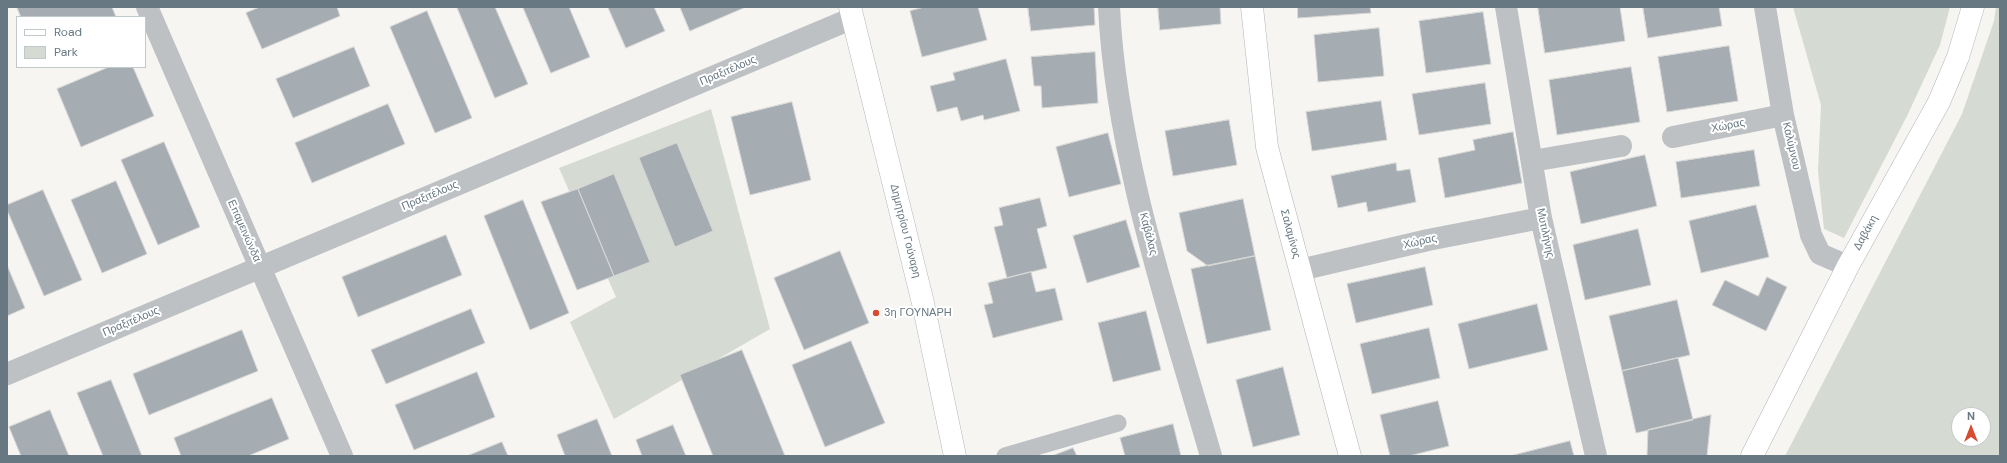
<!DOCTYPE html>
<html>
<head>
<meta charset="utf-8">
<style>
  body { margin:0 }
  #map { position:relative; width:2007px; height:463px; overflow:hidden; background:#f6f5f2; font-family:"DM Sans",sans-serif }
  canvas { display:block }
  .frame { position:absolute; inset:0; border:8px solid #677882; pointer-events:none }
  .legend { position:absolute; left:16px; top:16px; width:130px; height:52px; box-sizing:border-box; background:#fff; border:1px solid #c2c9cd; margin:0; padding:5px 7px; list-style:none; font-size:12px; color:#677882 }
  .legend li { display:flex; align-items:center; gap:8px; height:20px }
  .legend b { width:20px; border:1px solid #c2c9cd }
  .north { position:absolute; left:1951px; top:407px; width:40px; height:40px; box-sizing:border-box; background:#fff; border:1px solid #c2c9cd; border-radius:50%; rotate:0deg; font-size:11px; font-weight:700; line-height:16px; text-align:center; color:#677882 }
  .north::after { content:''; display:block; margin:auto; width:14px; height:18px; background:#d74b31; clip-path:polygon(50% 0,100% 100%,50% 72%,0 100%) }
</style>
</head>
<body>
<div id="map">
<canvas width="2007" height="463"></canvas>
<div class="frame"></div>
<ul class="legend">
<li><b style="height:5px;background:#fff"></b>Road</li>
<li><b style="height:11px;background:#d5dad2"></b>Park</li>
</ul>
<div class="north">N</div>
</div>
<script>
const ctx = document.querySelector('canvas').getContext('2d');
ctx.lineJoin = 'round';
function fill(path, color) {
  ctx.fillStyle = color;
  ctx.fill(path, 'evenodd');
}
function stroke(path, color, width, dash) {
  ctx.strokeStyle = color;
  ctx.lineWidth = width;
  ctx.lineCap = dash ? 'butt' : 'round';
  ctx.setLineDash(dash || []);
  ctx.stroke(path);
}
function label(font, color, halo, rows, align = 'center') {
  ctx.font = font + ' "DM Sans",sans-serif';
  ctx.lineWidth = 4;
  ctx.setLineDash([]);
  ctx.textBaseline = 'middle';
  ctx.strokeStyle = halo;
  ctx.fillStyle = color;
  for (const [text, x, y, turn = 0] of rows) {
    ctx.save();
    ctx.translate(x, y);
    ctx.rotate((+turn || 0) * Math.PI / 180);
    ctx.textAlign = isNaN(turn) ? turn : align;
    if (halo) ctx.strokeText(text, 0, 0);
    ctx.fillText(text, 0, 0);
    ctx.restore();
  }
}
const green = new Path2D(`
  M1793,7H1950L1940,45L1907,116L1844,238L1824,229L1818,171L1821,105Z
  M1996,7H2000V456H1785L1962,114L1994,21ZM1959,415H1983V439H1959Z
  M711,109L770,329L614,419L570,322L616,297L559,168Z`);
const building = new Path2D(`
  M17,7H112L116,17H21Z
  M260,7H337L340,16L262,49L246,13Z
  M457,7H495L528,84L495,98Z
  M523,7H569L590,57L551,73Z
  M608,7H654L665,31L626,48Z
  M680,7H746L690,31Z
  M925,7H978L987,40L922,57L910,11Z
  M1028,7H1094L1095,25L1031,31Z
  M1158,7H1220L1221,24L1160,30Z
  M1298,7H1370L1371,13L1298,18Z
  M1538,7H1620L1625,41L1545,53Z
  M1643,7H1719L1722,26L1648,38Z
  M427,11L472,118L435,133L390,27Z
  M1483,12L1491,64L1426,73L1419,21Z
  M1379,28L1384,76L1318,82L1314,35Z
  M1729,46L1738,101L1667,112L1658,57Z
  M354,47L370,86L293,118L276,79Z
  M1095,52L1098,103L1042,108L1041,86H1034L1031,57Z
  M1006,59L1020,111L984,120L983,115L961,121L957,107L937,112L930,86L955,80L953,73Z
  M109,67H133L154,116L81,147L57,89Z
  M1631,67L1640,122L1557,135L1549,80Z
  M1485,83L1491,124L1419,135L1412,94Z
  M1381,101L1387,140L1312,151L1306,112Z
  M792,102L811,180L750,195L731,117Z
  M388,104L405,144L312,183L295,143Z
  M1229,120L1237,165L1173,176L1165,131Z
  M1513,132L1522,183L1445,198L1438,158L1475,150L1473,140Z
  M1108,133L1121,184L1069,197L1056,147Z
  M164,142L200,227L158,245L121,160Z
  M677,143L713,231L675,247L639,158Z
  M1754,150L1760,186L1681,198L1676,162Z
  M1645,155L1657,206L1581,224L1570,172Z
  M1396,163L1397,171L1410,169L1416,202L1368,212L1366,202L1338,208L1331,176Z
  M614,174L650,262L614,276L578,189Z
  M116,181L147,254L102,273L71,200Z
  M578,189L614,276L577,290L541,202Z
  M43,190L82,280L44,296L7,210V205Z
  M1040,198L1047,226L1037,229L1047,268L1007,278L994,227L1003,225L999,208Z
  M1243,199L1255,256L1208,266L1187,251L1179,213Z
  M523,200L569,313L530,330L484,216Z
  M1756,205L1769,257L1701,273L1689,221Z
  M1126,220L1140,267L1087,283L1073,236Z
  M1638,229L1651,285L1585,300L1573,245Z
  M446,235L462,275L358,317L342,277Z
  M840,251L869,323L804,350L774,278Z
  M1255,256L1271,330L1207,344L1191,269Z
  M7,265L25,308L7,316Z
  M1425,267L1433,305L1356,323L1347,284Z
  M1031,272L1036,292L1055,288L1063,320L993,338L984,305L993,303L988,283Z
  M1767,277L1787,287L1766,331L1712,305L1725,280L1758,296Z
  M1677,300L1690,355L1622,371L1609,316Z
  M1537,304L1548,350L1469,369L1458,324Z
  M471,309L485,343L386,384L371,350Z
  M1146,311L1161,370L1113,382L1098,323Z
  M1429,328L1440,378L1372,394L1360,344Z
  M242,330L258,371L149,415L133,374Z
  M851,341L885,423L825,447L792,365Z
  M742,350L785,456H713L680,375Z
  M1678,358L1693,420L1636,433L1622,371Z
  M1283,367L1300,435L1253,447L1236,380Z
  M477,372L495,417L414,450L395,405Z
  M111,380L142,456H103L77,393Z
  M272,398L289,439L248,456H181L174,438Z
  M1438,401L1449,446L1409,456H1390L1380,415Z
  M50,410L69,456H21L9,427Z
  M1711,415L1707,456H1647L1648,430Z
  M597,419L612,456H565L557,435Z
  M1173,424L1181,456H1125L1120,438Z
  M673,425L686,456H642L636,440Z
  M1570,441L1574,456H1510Z
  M502,442L508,456H467Z
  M1073,448L1077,456H1052Z`);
const lane = new Path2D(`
  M1005,456L1118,423`);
const street = new Path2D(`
  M147,7L342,456
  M1109,7C1116,156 1170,313 1211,456
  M1506,7L1541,218L1596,456
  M1765,7L1783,115L1811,235L1820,254L1848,266
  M1673,137L1783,115
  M1532,161L1621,146
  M1300,270L1428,240L1541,218
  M7,374L853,18`);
const secondary = new Path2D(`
  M850,7L923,303L955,456
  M1252,7L1267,147L1350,456
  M1752,456L1848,266L1939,102L1958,57L1973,7`);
const markers = [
  [876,313,4,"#d74b31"]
];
const streetNames = [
  ["Πραξιτέλους",728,71,-23],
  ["Χώρας",1728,126,-11],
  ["Καλύμνου",1791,146,77],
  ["Πραξιτέλους",430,196,-23],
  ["Επαμεινώνδα",244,231,66],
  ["Δημητρίου Γούναρη",905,231,76],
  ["Μυτιλήνης",1545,233,78],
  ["Δαβάκη",1866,233,-61],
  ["Καβάλας",1148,234,75],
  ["Σαλαμίνος",1290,234,75],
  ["Χώρας",1420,242,-13],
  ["Πραξιτέλους",131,322,-23]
];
const poiNames = [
  ["3η ΓΟΥΝΑΡΗ",884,313]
];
fill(green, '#d5dad2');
fill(building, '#a5adb2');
stroke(building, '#d7d7d5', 1);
stroke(secondary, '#afb5b9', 23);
stroke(lane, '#bdc1c4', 17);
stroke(street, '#bdc1c4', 22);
stroke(secondary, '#fff', 22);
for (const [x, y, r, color] of markers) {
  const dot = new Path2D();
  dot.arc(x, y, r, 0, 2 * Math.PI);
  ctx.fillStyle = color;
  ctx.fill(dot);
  stroke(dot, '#fff', 1.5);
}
label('11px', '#677882', '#fff', streetNames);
label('11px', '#677882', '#fff', poiNames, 'left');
</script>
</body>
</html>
